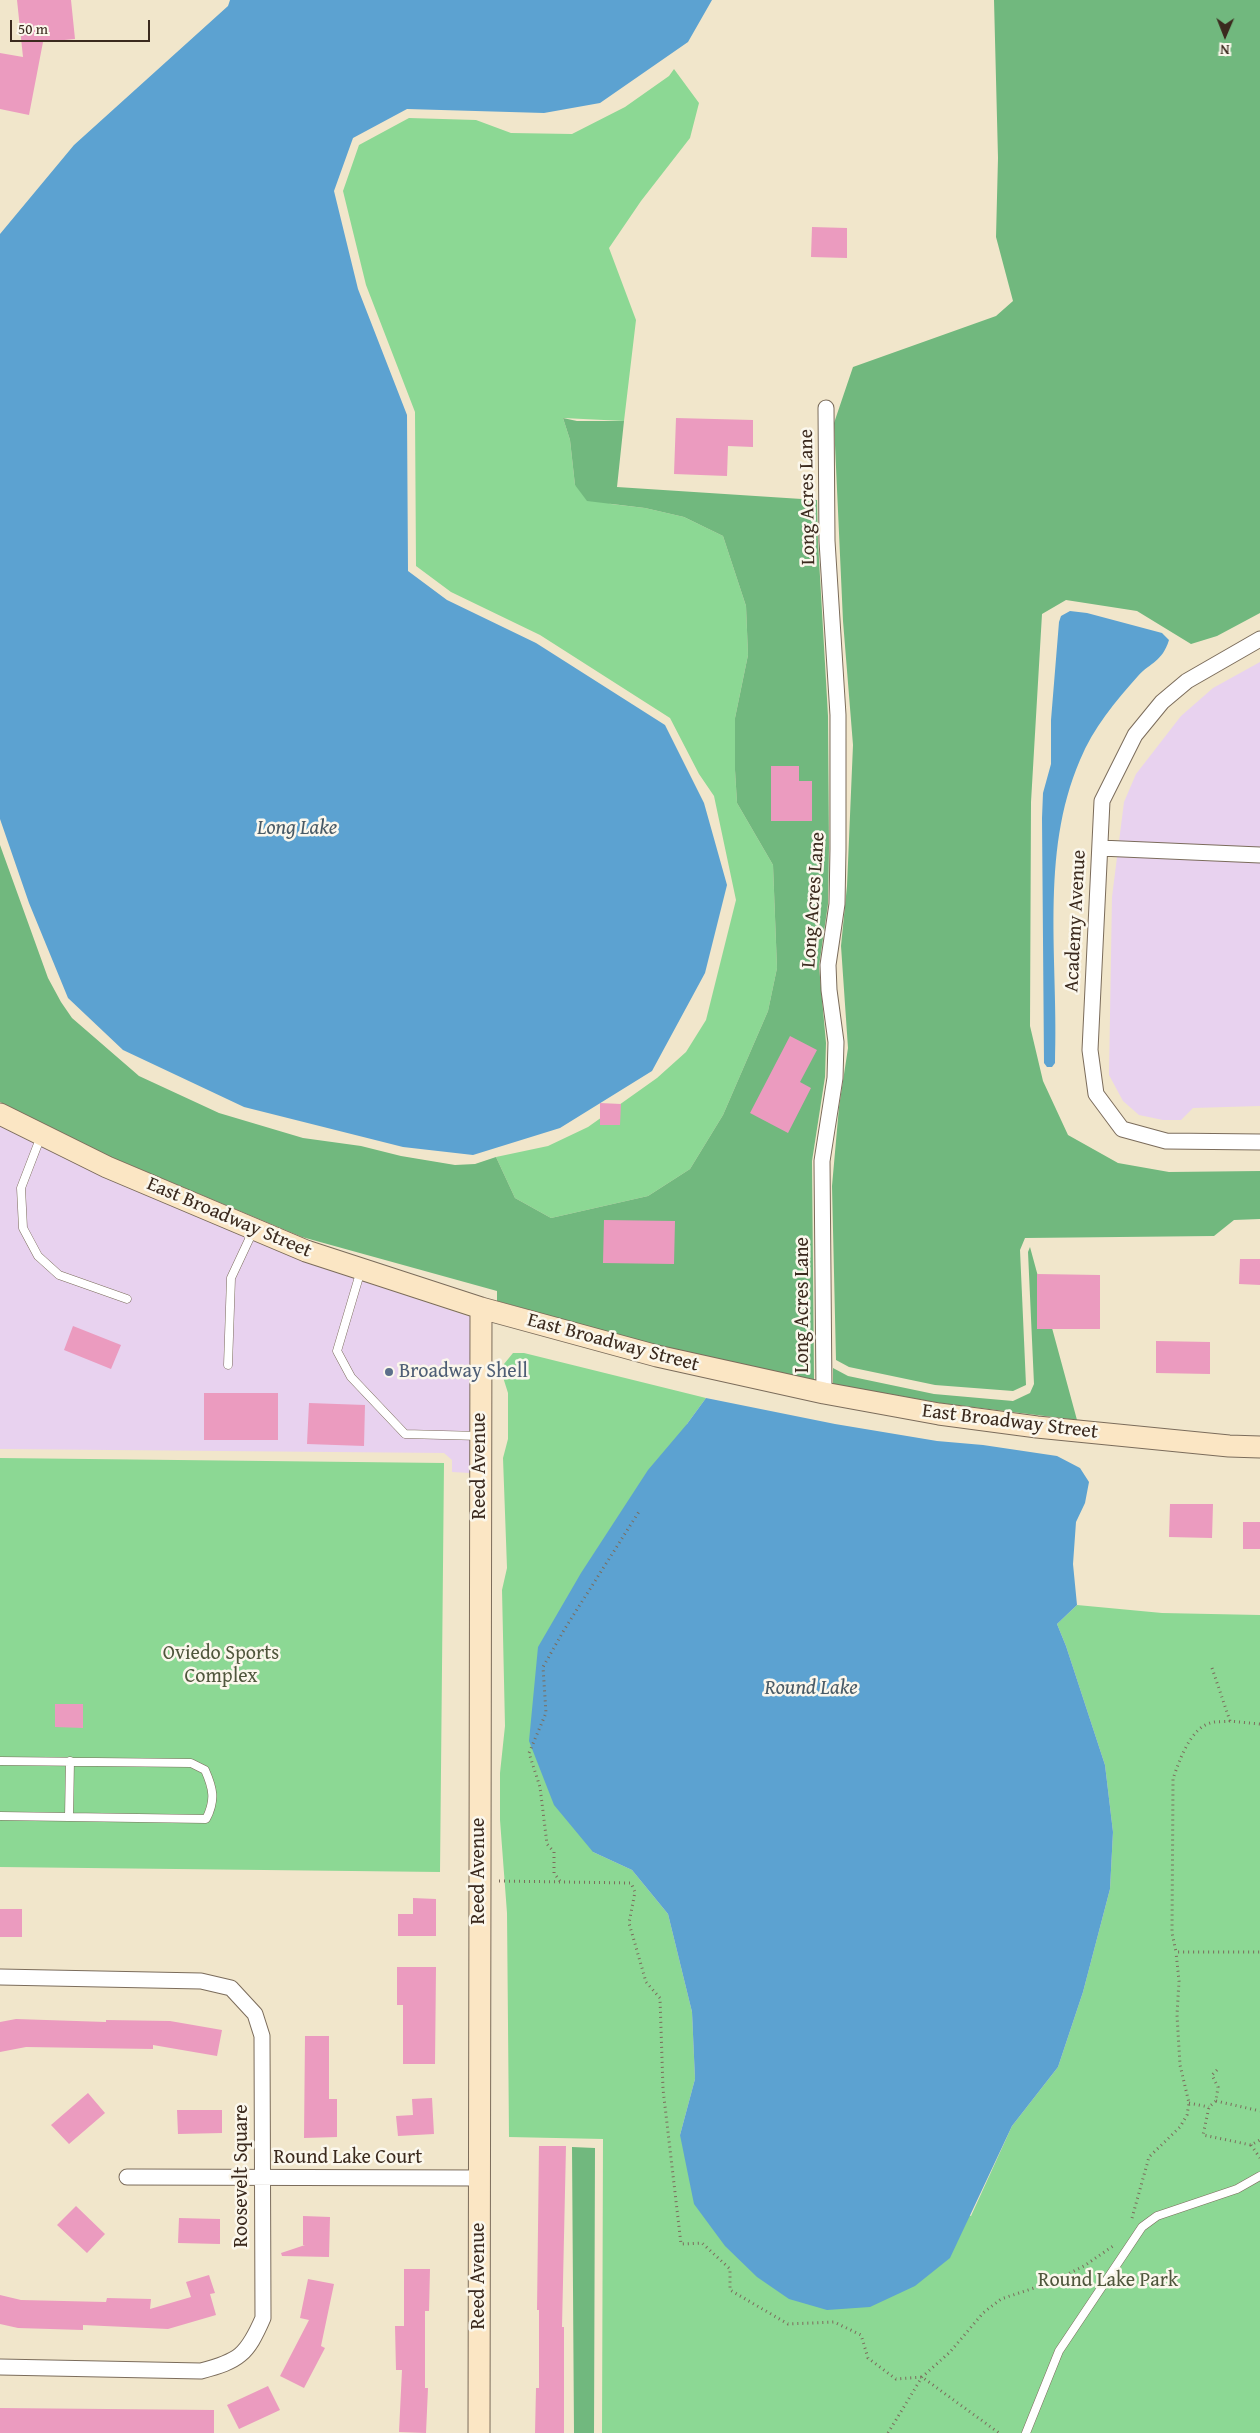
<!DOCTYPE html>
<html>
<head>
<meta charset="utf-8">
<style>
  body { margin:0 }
  #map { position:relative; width:1260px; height:2433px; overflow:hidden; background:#f1e6cb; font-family:"Gentium Book Plus",serif }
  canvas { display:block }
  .north { position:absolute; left:1200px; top:10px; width:50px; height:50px; -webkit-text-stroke:4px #fbf7ec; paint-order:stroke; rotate:181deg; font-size:14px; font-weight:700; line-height:20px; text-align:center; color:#3b2a1e }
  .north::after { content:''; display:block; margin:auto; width:18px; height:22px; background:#3b2a1e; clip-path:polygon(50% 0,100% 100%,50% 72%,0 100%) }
  .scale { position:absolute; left:10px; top:20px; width:140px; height:22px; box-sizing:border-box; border:2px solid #3b2a1e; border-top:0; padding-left:6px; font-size:15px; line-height:18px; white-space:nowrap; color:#3b2a1e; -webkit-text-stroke:4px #fbf7ec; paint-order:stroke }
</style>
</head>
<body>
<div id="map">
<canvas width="1260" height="2433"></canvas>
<div class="north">N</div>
<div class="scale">50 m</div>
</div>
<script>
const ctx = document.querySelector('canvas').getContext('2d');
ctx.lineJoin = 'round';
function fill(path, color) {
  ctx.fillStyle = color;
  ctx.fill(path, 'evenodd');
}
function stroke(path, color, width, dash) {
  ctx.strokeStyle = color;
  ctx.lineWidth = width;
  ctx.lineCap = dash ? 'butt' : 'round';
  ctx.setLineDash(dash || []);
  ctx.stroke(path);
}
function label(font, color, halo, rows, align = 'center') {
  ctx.font = font + ' "Gentium Book Plus",serif';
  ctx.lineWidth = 5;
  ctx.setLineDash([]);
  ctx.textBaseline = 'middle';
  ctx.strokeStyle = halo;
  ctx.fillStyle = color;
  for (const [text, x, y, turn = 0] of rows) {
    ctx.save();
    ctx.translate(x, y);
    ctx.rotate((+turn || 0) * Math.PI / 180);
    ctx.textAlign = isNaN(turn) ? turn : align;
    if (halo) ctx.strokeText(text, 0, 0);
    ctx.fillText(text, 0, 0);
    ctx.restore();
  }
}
const built = new Path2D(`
  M1260,662V1106L1193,1108L1181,1120H1163L1139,1115L1123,1101L1109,1075L1112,897L1124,802L1136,774L1181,716L1213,688Z
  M0,1125L302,1261L471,1317L470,1473L452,1472V1460L444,1453L0,1449Z`);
const green = new Path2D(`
  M674,69L699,103L690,138L641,201L609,248L636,320L624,421L563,418L570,440L575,485L611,504L645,508L684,517L723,536L746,606L748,655L735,718V770L737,803L773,865L777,968L768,1011L723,1115L690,1169L648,1196L551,1218L515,1198L496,1157L548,1146L588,1127L657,1078L686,1052L706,1020L736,900L714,796L699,774L670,718L540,635L451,592L416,566L415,412L366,285L343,191L359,145L409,118L476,120L511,133L572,134L625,107L669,76Z
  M513,1353H524L706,1398L687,1424L593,1852L632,1870L668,1914L692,2012L695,2079L680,2135L971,2216L1012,2126L1058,2067L1083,1992L1110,1889L1113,1832L1105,1765L1066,1646L1057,1624L1077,1605L1162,1613L1260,1615V2433H602L603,2139L509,2137L507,1913L500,1820V1773L505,1726L502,1590L507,1568L503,1458L508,1439V1393L502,1374L504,1364Z
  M0,1458L444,1463L440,1872L0,1867Z`);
const forest = new Path2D(`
  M994,0H1260V613L1217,636L1191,644L1137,611L1066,600L1042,614L1031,802L1030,1026L1043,1081L1068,1135L1118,1163L1169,1172L1260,1171V1219L1234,1220L1214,1236L1025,1238L1020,1250L1026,1385L1013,1391L935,1385L849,1367L836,1360L832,1186L839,1107L848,1048L841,946L847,886L853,745L843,621L834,423L853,367L996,316L1013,301L996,237L998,158Z
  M563,418L577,421H624L617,487L817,500L818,542L828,716L829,848L828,904L819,966L826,1043L825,1077L812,1161L814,1380L659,1346L497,1301V1291L302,1237L111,1157L0,1102V845L48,978L61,1002L72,1018L139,1076L219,1113L303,1138L361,1146L401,1156L455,1165L475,1164L496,1157L515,1198L551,1218L648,1196L690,1169L723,1115L768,1011L777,968L773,865L737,803L735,770V718L748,655L746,606L723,536L684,517L645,508L587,501L575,485L570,440Z
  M1030,1247L1077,1420L940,1403L833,1384V1368L848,1376L934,1394L1013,1401L1030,1393L1034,1384L1028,1252Z
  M572,2147L595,2148L594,2433H574Z`);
const water = new Path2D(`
  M230,0H712L688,42L600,103L544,113L407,109L353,138L334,191L358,289L407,415L408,571L447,600L536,643L665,725L704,803L727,885L705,973L652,1071L560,1128L473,1155L403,1147L244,1107L123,1050L68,998L29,903L0,819V234L74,145L228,6Z
  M1070,611L1087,613L1162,633L1169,640C1162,662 1151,662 1138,676C1115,702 1093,728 1080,760C1039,855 1059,962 1055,1063L1052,1067H1047L1044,1063L1042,818L1043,793L1051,764V720L1059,622L1061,616Z
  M706,1398L835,1424L937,1441L983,1445L1057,1456L1080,1468L1089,1482L1085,1503L1076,1522L1073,1564L1077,1605L1057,1624L1066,1646L1105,1765L1113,1832L1110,1889L1083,1992L1058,2067L1012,2126L950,2258L915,2286L870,2307L827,2310L789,2299L757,2277L725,2246L694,2204L680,2135L695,2079L692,2012L668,1914L632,1870L593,1852L554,1805L529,1741L538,1647L581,1573L648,1470L687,1424Z`);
const building = new Path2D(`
  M17,0H71L75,39L43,42L29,115L0,109V53L23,57Z
  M812,227L847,228V258L811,257Z
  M676,418L753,420V447L728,446L727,476L674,474Z
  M771,766H799V781H812V821H771Z
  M790,1036L817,1050L800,1082L811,1088L788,1133L750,1113Z
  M600,1103L621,1104L620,1125H600Z
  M604,1220L675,1221L674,1264L603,1263Z
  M1240,1259H1260V1285L1239,1284Z
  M1037,1274L1100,1275V1329H1037Z
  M73,1326L121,1345L111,1369L64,1350Z
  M1156,1341L1210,1342V1374L1156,1373Z
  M204,1393H278V1440H204Z
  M309,1403L365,1405L364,1446L307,1444Z
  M1170,1504H1213L1212,1538L1169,1537Z
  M1243,1522H1260V1549H1243Z
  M55,1704H83V1728L55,1727Z
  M413,1898L436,1899V1936H398V1914H413Z
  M0,1909H22V1937H0Z
  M397,1967H436L435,2064H403V2005H397Z
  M16,2019L106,2022V2020L170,2021L222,2030L217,2056L153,2045V2049L26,2047L0,2052V2022Z
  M305,2036H329V2099H337V2137L304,2138Z
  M88,2093L105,2113L69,2144L51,2125Z
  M432,2098L434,2134L398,2136L396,2116L413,2115L412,2099Z
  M177,2110H222V2133L178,2134Z
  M539,2146H566L562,2327H564V2433H535L536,2388H539V2310H537Z
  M76,2206L105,2234L87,2253L57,2225Z
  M303,2216L330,2217L329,2257L282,2256L281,2253L305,2245H303Z
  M179,2218L220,2219V2244L178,2243Z
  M404,2269H430L429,2311H425V2388H428L426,2433L399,2432L402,2370H396L395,2326H404Z
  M209,2275L215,2293L210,2294L216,2315L168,2329L83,2325V2330L18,2328L0,2324V2295L21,2300L106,2302L107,2298L151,2299L150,2309L191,2297L186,2282Z
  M308,2279L334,2284L321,2346L325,2348L304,2388L280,2376L309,2320L300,2318Z
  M268,2386L280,2410L239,2429L227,2405Z
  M0,2408L214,2410V2433H0Z`);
const path = new Path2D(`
  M1212,1668L1230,1721L1260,1724
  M1230,1721C1224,1722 1216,1721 1210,1723C1190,1729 1179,1761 1173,1779L1172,1933L1176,1952H1260
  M499,1881L631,1883L635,1892L629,1923L646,1982L660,1998L663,2089L681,2244L702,2243L730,2269V2290L788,2324L834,2322L861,2335L868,2358L896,2379L922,2377L999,2433
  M560,1881L554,1873V1852L547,1844L540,1787L529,1753L546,1713L543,1667L564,1630L640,1510
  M1217,2070L1212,2075L1218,2087L1216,2101L1209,2107L1203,2135L1251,2145L1260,2140
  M1216,2101L1260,2111
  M1189,2103L1209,2107
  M1251,2145L1260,2158
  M1132,2218L1149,2157L1180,2127L1187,2115L1189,2103L1180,2065L1177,2015L1179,1981L1176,1952
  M888,2433L922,2377L950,2352L983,2313L1001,2299L1052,2282L1084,2266L1113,2246`);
const lane = new Path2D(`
  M41,1136L21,1188L23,1228L38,1256L59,1275L127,1299
  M361,1270L337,1351L351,1377L405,1434L480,1436
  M228,1365L231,1278L253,1231
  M0,1761L191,1763L205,1770C213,1788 216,1800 206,1819L0,1816
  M69,1817L70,1761
  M1026,2433L1059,2351L1142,2227L1157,2216L1237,2189L1260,2176`);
const street = new Path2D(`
  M1260,639L1187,681L1162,702L1135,735L1102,801L1090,1050L1096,1094L1122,1129L1166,1141L1260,1142
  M1100,848L1260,855
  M824,1393L822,1161L835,1078L836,1042L829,990L828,965L837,904L838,849V715L827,541L826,408
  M0,1977L201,1981L231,1988L255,2014L262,2036L263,2318C247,2355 239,2361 201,2371L0,2367
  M127,2177L478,2178`);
const secondary = new Path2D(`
  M0,1114L107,1167L306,1251L481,1308L657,1356L824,1393L939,1414L1037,1427L1229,1446L1260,1447
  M479,2433L481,1308`);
const markers = [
  [389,1372,5,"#5c6f8a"]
];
const streetNames = [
  ["Long Acres Lane",808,497,-91],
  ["Long Acres Lane",814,900,-86],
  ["Academy Avenue",1076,921,-87],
  ["East Broadway Street",229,1218,23],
  ["Long Acres Lane",803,1305,-90],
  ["East Broadway Street",613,1343,15],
  ["East Broadway Street",1010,1422,7],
  ["Reed Avenue",480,1466,-90],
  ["Reed Avenue",479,1871,-90],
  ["Round Lake Court",348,2158],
  ["Roosevelt Square",242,2176,-90],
  ["Reed Avenue",479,2276,-90]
];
const serviceNames = [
  ["Broadway Shell",399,1372]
];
const parkNames = [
  ["Oviedo Sports",221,1654],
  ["Complex",221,1677],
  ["Round Lake Park",1108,2281]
];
const waterNames = [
  ["Long Lake",297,829],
  ["Round Lake",811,1689]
];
fill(built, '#e8d2ef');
fill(green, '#8cd894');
fill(forest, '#71b87e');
fill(water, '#5ca2d1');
fill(building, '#eb9bbf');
stroke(lane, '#7b6c5b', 9);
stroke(street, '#7b6c5b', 17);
stroke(secondary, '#7b6c5b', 23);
stroke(path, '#7b6c5b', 3, [1, 4]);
stroke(lane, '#fff', 8);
stroke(street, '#fff', 15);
stroke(secondary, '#fbe6c4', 21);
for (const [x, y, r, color] of markers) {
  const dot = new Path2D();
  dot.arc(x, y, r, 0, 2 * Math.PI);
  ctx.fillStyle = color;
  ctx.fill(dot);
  stroke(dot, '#fbf7ec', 2);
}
label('20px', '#3b2a1e', '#fbf7ec', streetNames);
label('20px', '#4e5e75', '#fbf7ec', serviceNames, 'left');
label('20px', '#4f563c', '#fbf7ec', parkNames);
label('italic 21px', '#485a66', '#fbf7ec', waterNames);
</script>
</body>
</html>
